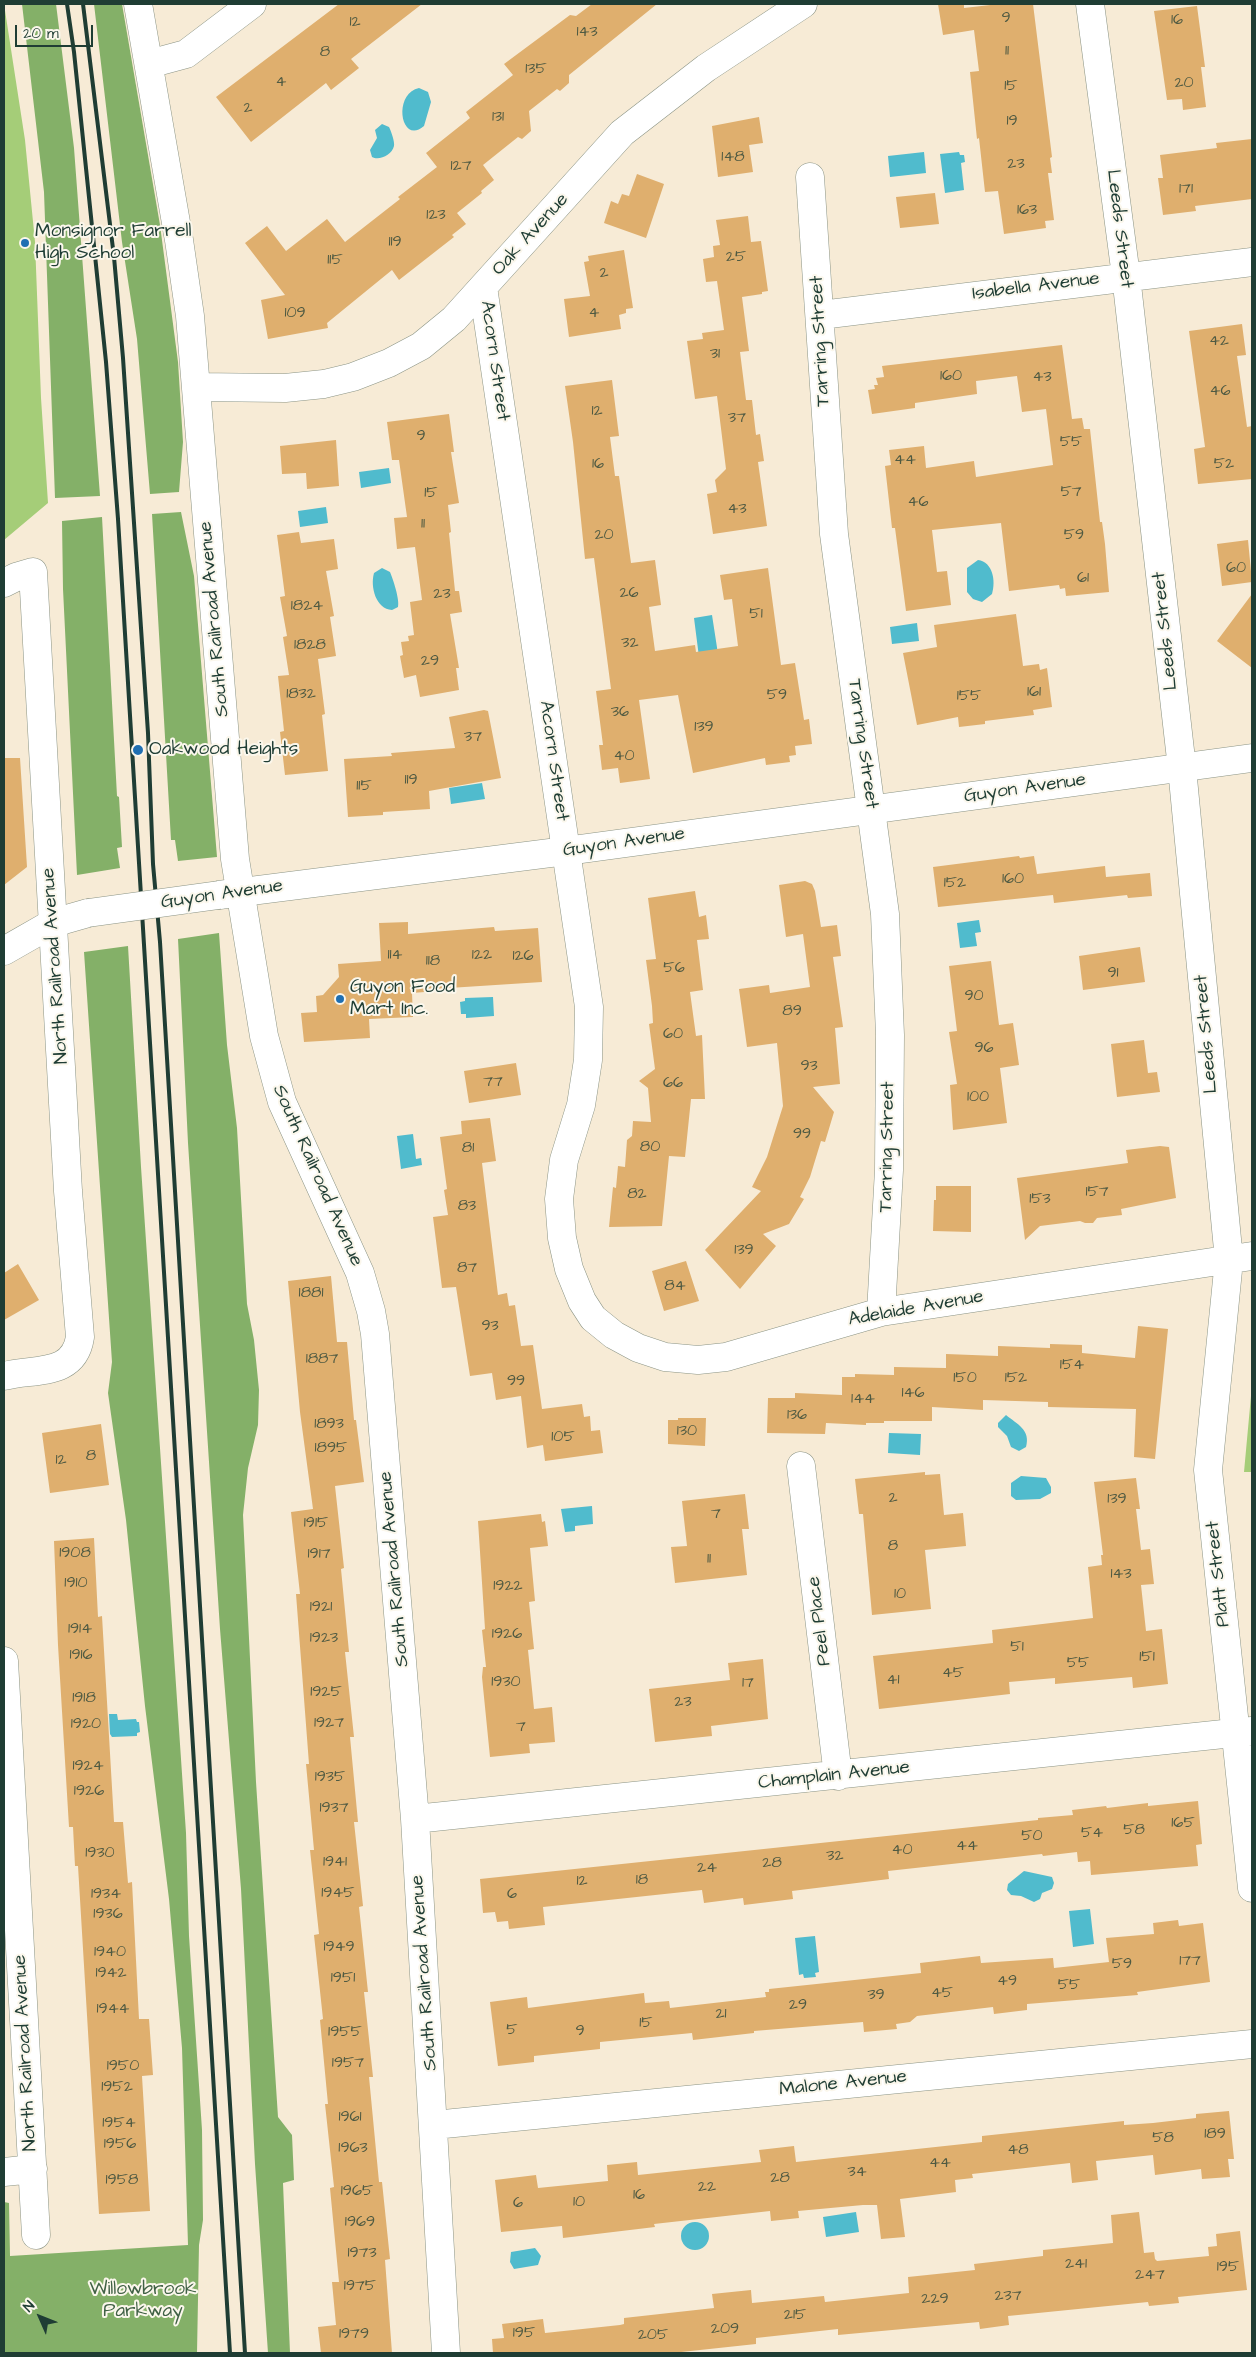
<!DOCTYPE html>
<html>
<head>
<meta charset="utf-8">
<style>
  body { margin:0 }
  #map { position:relative; width:1256px; height:2357px; overflow:hidden; background:#f7ebd6; font-family:"Architects Daughter",sans-serif }
  canvas { display:block }
  .frame { position:absolute; inset:0; border:5px solid #1f3d34; pointer-events:none }
  .north { position:absolute; left:15px; top:2292px; width:50px; height:50px; -webkit-text-stroke:4px #fbf7ec; paint-order:stroke; rotate:314deg; font-size:14px; font-weight:700; line-height:20px; text-align:center; color:#1f3d34 }
  .north::after { content:''; display:block; margin:auto; width:18px; height:22px; background:#1f3d34; clip-path:polygon(50% 0,100% 100%,50% 72%,0 100%) }
  .scale { position:absolute; left:15px; top:25px; width:78px; height:22px; box-sizing:border-box; border:2px solid #1f3d34; border-top:0; padding-left:6px; font-size:15px; line-height:18px; white-space:nowrap; color:#1f3d34; -webkit-text-stroke:4px #fbf7ec; paint-order:stroke }
</style>
</head>
<body>
<div id="map">
<canvas width="1256" height="2357"></canvas>
<div class="frame"></div>
<div class="north">N</div>
<div class="scale">20 m</div>
</div>
<script>
const ctx = document.querySelector('canvas').getContext('2d');
ctx.lineJoin = 'round';
function fill(path, color) {
  ctx.fillStyle = color;
  ctx.fill(path, 'evenodd');
}
function stroke(path, color, width, dash) {
  ctx.strokeStyle = color;
  ctx.lineWidth = width;
  ctx.lineCap = dash ? 'butt' : 'round';
  ctx.setLineDash(dash || []);
  ctx.stroke(path);
}
function label(font, color, halo, rows, align = 'center') {
  ctx.font = font + ' "Architects Daughter",sans-serif';
  ctx.lineWidth = 4;
  ctx.setLineDash([]);
  ctx.textBaseline = 'middle';
  ctx.strokeStyle = halo;
  ctx.fillStyle = color;
  for (const [text, x, y, turn = 0] of rows) {
    ctx.save();
    ctx.translate(x, y);
    ctx.rotate((+turn || 0) * Math.PI / 180);
    ctx.textAlign = isNaN(turn) ? turn : align;
    if (halo) ctx.strokeText(text, 0, 0);
    ctx.fillText(text, 0, 0);
    ctx.restore();
  }
}
const green = new Path2D(`
  M4,4L25,140L35,242L41,398L48,503L4,540Z
  M1252,1385V1472H1244Z`);
const forest = new Path2D(`
  M22,4H56L74,148L100,496L55,498L44,192Z
  M94,4H122L160,225L178,362L183,442L179,492L150,494L137,339L122,242Z
  M181,512L194,576L217,857L178,861L175,840H171L152,514Z
  M102,517L117,796L119,797L122,847L117,848L120,868L77,875L63,589L62,521Z
  M219,933L227,1045L237,1128L247,1304L254,1340L259,1390L258,1425L248,1468L243,1515L256,1782L278,2117L292,2135L294,2180L283,2183L290,2353H268L255,2164L241,1889L220,1629L188,1143L178,939Z
  M128,946L141,1167L186,1833L189,1936L202,2130L203,2220L199,2245L197,2353H4V2202L9,2203L10,2256L188,2245L182,2048L169,1899L145,1706L126,1520L108,1393L112,1362L84,952Z`);
const water = new Path2D(`
  M419,88L428,92L431,102L424,126C401,146 392,94 419,88Z
  M382,124L389,127C391,131 395,142 394,146C392,155 379,161 372,157L370,150L377,138L375,130Z
  M924,152L926,173L890,177L888,156Z
  M959,152L960,155H964L965,162L961,163L964,190L945,193L940,154Z
  M389,468L391,483L361,488L359,472Z
  M326,507L328,523L300,527L298,511Z
  M978,560C993,562 996,581 992,594L982,602L973,599L967,592V568Z
  M382,568L390,572C393,579 400,600 398,607L392,610C376,609 370,587 374,573Z
  M712,615L718,654L699,657L694,618Z
  M917,623L919,641L892,644L890,627Z
  M482,783L485,799L451,804L449,788Z
  M979,920L981,932L975,933L977,946L960,948L957,923Z
  M493,997L494,1016L466,1018V1014H461L460,1002L465,1001V998Z
  M413,1134L416,1159L421,1158L422,1165L401,1169L397,1136Z
  M1006,1415C1017,1424 1031,1430 1026,1447L1019,1451L1011,1447L1007,1436L998,1427V1423Z
  M889,1433L921,1434L920,1455L888,1453Z
  M1021,1476L1046,1478L1051,1487V1493L1040,1499L1016,1500L1011,1496V1483Z
  M592,1506L593,1524L575,1526V1531L565,1532L561,1509Z
  M109,1714H117L118,1720L136,1719L137,1722H139L140,1732L137,1733V1736L112,1737L110,1734Z
  M1024,1871L1052,1877L1054,1883L1052,1889L1042,1893L1040,1899L1034,1902L1021,1896L1011,1895L1007,1890L1008,1884Z
  M1090,1909L1094,1944L1073,1947L1069,1911Z
  M815,1936L819,1972L815,1973L816,1977L804,1978L803,1974L799,1975L795,1938Z
  M856,2212L859,2232L826,2237L823,2217Z
  M681 2236a14 14 0 1 1 28 0a14 14 0 1 1-28 0Z
  M535,2248L541,2256L538,2265L514,2269L510,2262L511,2252Z`);
const building = new Path2D(`
  M339,4H422L351,59L359,68L331,90L326,83L251,142L216,97Z
  M592,4H657L569,75V83L560,91L557,89L529,111L531,131L522,139L518,137L483,165L494,180L481,191L482,193L457,213L466,224L452,235L454,237L399,280L392,270L327,323L328,328L268,339L261,300L285,295L245,243L267,226L286,251L327,219L345,242L400,199L398,197L437,167L426,153L470,118L466,112L513,75L504,64L570,15L576,16Z
  M938,4H964V8L999,4H1033L1052,157L1050,158L1052,173H1048L1054,220L1045,221L1046,228L1004,234L998,191L985,192L979,138L977,139L970,72L979,71L974,30L943,35Z
  M1197,6L1205,67H1201L1206,107L1183,110L1182,99L1167,100L1154,11Z
  M759,117L763,143L749,145L753,172L718,177L712,126Z
  M1252,139V199L1195,206L1196,211L1163,215L1158,178H1163L1160,155L1217,148L1216,143Z
  M637,174L664,184L646,238L604,223L611,201L618,204L622,194L629,196Z
  M935,193L939,224L900,228L896,197Z
  M748,216L751,242L761,241L768,291L762,292V294L742,297L749,351L740,352L746,400H752L756,435L760,434L764,461L758,462L767,526L713,534L707,494L717,492L715,480L726,469L717,396L695,399L687,341L703,339L702,333L724,330L717,281L706,282L703,259L714,257L713,246L720,245L716,220Z
  M624,250L633,308L626,309V313L619,315L621,329L569,337L564,299L590,296L584,262L589,261L588,256Z
  M1242,324L1246,355L1237,356L1247,427L1252,426V479L1198,484L1194,449L1205,447L1189,331Z
  M1062,345L1072,419L1082,418L1084,429H1090L1100,522H1102L1105,544L1109,592L1066,596L1065,588L1060,589L1059,585L1009,591L1001,523L932,530L937,572L947,571L951,605L906,611L895,528H892L885,466L891,465L889,450L924,446L926,468L974,461L976,477L1053,465L1046,409L1022,412L1017,376L976,381L977,394L915,403V408L872,414L868,390L875,389L874,385H878L876,378L884,377L882,366Z
  M612,380L619,436L610,437L615,476H619L631,563L655,560L661,605L649,607L655,651L695,645L696,652L738,646L732,599L724,600L720,575L768,568L781,665L795,663L804,720L809,719L812,744L795,746L796,755L789,756L790,762L766,765L765,758L693,773L678,695L639,700L650,779L620,783L618,768L602,770L599,745H603L596,691L611,689L594,558L585,559L573,442L565,386Z
  M449,414L454,452H451L459,503L448,505L451,532L449,533L455,591H459L462,612L450,614L459,668H456L459,690L420,697L416,675L404,678L400,656L403,655L401,642L409,641L408,636L414,635L410,602L422,600L415,547L397,549L394,518L407,517L399,460H392L387,422Z
  M336,440L339,486L307,489L306,473L282,474L280,446Z
  M299,532L301,543L334,539L338,569L326,571L334,616L330,617L336,656L318,659L325,714L322,715L328,771L285,775L280,732L284,731L278,676L289,675L283,637L287,636L280,597L285,596L277,535Z
  M1248,540L1252,582L1222,586L1217,544Z
  M1252,594V668L1217,641Z
  M1016,614L1023,666L1039,664L1040,670L1047,668L1052,707L1033,710L1034,715L985,721V724L959,727L958,717L917,725L903,653L937,647L934,625Z
  M484,710L488,711L501,778L429,791L430,809L383,812V815L348,817L344,759L392,756L391,753L455,748L449,717Z
  M4,758H20L27,867L4,885Z
  M1019,856L1020,858L1034,856L1037,874L1105,866L1106,877L1150,873L1152,896L1128,898L1127,895L1054,903L1053,895L938,907L933,867Z
  M805,881L812,884L815,891L821,927L837,925L841,956L833,957L843,1027L835,1028L840,1084L813,1087L834,1112L825,1142L821,1141L810,1177L800,1197L804,1199L789,1224L763,1234L776,1246L740,1289L705,1250L761,1191L752,1187L767,1157L783,1106L777,1043L747,1047L739,989L769,985L770,993L810,987L803,934L786,937L779,885Z
  M695,891L699,917L706,915L709,939L697,940L703,990L690,992L696,1036L702,1035L705,1099H691L685,1157L669,1156L662,1226L609,1227L613,1187L616,1188L618,1166L625,1167L627,1140L632,1136L633,1121L651,1122L648,1088L639,1081L655,1069L649,1024L653,1023L652,1006L646,960L656,959L648,898Z
  M408,922V934L494,927L495,931L538,928L542,982L449,988V990L412,993L413,1017L369,1019L370,1038L304,1042L301,1013L317,1012L316,996L323,995L339,977L338,964L381,961L379,923Z
  M1140,947L1145,982L1083,990L1079,956Z
  M991,961L999,1025L1013,1023L1019,1065L1000,1068L1007,1123L953,1130L950,1085L957,1084L949,1032L957,1031L949,966Z
  M1144,1040L1148,1073L1157,1072L1160,1092L1117,1097L1111,1044Z
  M516,1063L521,1095L469,1103L464,1071Z
  M490,1118L496,1161L482,1163L498,1295L507,1293L509,1306L515,1305L521,1346L533,1345L542,1409L582,1404L584,1417L590,1416L591,1431L600,1430L603,1453L545,1461L543,1445L527,1448L521,1396L496,1400L492,1373L470,1376L456,1287L442,1288L433,1217L448,1215L444,1190L447,1189L440,1137L462,1134L461,1121Z
  M1160,1146L1169,1147L1176,1198L1121,1209L1122,1215L1097,1218L1093,1223H1085L1080,1221L1040,1226L1025,1240L1017,1178L1128,1163L1126,1150Z
  M936,1186H971V1232L933,1231L934,1200H936Z
  M686,1261L699,1301L664,1311L652,1271Z
  M18,1264L39,1300L4,1320V1273Z
  M331,1276L337,1342H347L354,1420H356L364,1482L335,1486L344,1568L341,1569L349,1652H345L354,1737H350L358,1822H354L363,1906L359,1907L368,1992H364L373,2077H369L379,2182H382L390,2259L385,2260L392,2353H321L318,2327L336,2325L332,2282H339L330,2188L334,2187L325,2104H328L320,2020L323,2019L314,1935L319,1934L310,1850H314L306,1764H309L296,1594H300L291,1512L313,1509L300,1412L288,1281Z
  M1138,1326L1168,1329L1155,1459L1134,1457L1136,1409L1048,1407V1402L983,1400V1410L932,1407V1421H884V1423H866V1425L826,1423L825,1434L767,1433L768,1398H795V1393L842,1395V1377H855V1374L894,1375V1367L946,1368V1354L998,1356V1346L1050,1348V1344L1082,1345V1353L1135,1358Z
  M678,1418H706L705,1446L668,1444V1420H678Z
  M101,1424L109,1485L50,1493L42,1433Z
  M925,1472V1475L940,1474L944,1515L963,1513L966,1546L925,1550L931,1609L872,1615L863,1514H859L855,1479Z
  M1136,1478L1140,1509H1136L1141,1550L1150,1549L1154,1584L1141,1585L1146,1631L1162,1629L1168,1684L1133,1688L1132,1677L1055,1684V1678L1009,1682L1010,1694L879,1709L873,1656L993,1643L992,1630L1093,1618L1088,1567L1102,1565L1101,1555H1103L1094,1482Z
  M745,1494L749,1529H742L747,1575L675,1583L671,1547L687,1546L682,1501Z
  M541,1514L542,1522L545,1521L548,1546L530,1548L535,1601L529,1602L534,1649L528,1650L534,1709L552,1707L555,1742L529,1744L530,1753L490,1757L482,1677L483,1667H486L482,1630L485,1629L478,1521Z
  M94,1538L98,1617L102,1616L114,1822H123L128,1883L132,1882L139,2019H149L153,2075L142,2076L150,2211L99,2214L78,1866H75L73,1827H69L58,1645L54,1541Z
  M763,1659L768,1719L711,1726L712,1736L655,1742L649,1689L730,1680L728,1663Z
  M1198,1801L1202,1844L1196,1845L1198,1866L1091,1875L1090,1861L1078,1862L1077,1852L1043,1856L1042,1854L888,1871L889,1879L792,1891L793,1899L744,1905L743,1898L704,1903L702,1890L543,1907L545,1925L509,1929L508,1921L497,1922L495,1912L483,1913L480,1879L1038,1820V1818L1073,1815L1072,1810L1106,1806L1107,1808L1148,1803V1806Z
  M1178,1920L1179,1926L1203,1923L1210,1982L1137,1992L1138,1995L1027,2004V2010L994,2014L993,2007L917,2016L910,2022L896,2024L897,2029L864,2032L863,2022L754,2031V2033L693,2040L692,2033L600,2042V2049L534,2056V2062L498,2066L490,2002L527,1997L528,2008L644,1993L645,2003L669,2001L670,2008L766,1997L765,1992H769V1989L921,1973L920,1963L980,1956L981,1963L1053,1958L1054,1968L1109,1962L1106,1938L1154,1934L1153,1923Z
  M1229,2111L1234,2159H1228L1230,2177L1202,2179L1201,2169L1155,2175L1153,2155L1096,2161L1098,2180L1072,2183L1070,2163L972,2174L973,2178L955,2180L956,2192L900,2199L905,2237L881,2239L877,2205H863L798,2211L799,2218L771,2221L770,2211L654,2224L655,2227L563,2238L562,2226L501,2232L495,2180L536,2175L538,2188L608,2181L607,2165L637,2162L638,2175L761,2162L759,2150L794,2146L796,2162L982,2142V2136L1124,2121V2125L1153,2123L1196,2118V2114Z
  M1139,2212L1144,2253L1154,2252L1155,2259L1157,2261L1209,2256L1208,2247L1217,2246L1216,2234L1240,2231L1247,2290L1178,2297L1179,2303L1149,2306L1148,2302L1008,2316L1009,2325L980,2329L979,2322L838,2335V2329L756,2338V2344L672,2353H493L492,2339L504,2338L502,2324L543,2319L545,2333L620,2325L624,2324V2318L714,2308L712,2294L751,2290L752,2303L824,2296L825,2302L909,2293L908,2277L975,2270L974,2264L1043,2256V2250L1113,2243L1111,2215Z`);
const minor = new Path2D(`
  M138,4L179,240L190,316L235,859L264,1036L282,1102L360,1273L371,1311L375,1334L415,1819L446,2353
  M1090,4L1126,276L1182,768L1229,1260L1208,1470L1252,1888
  M149,64L186,54L252,4
  M810,177L834,534L885,914L890,1035L889,1170L881,1312
  M483,287L589,1007L588,1060L581,1105L564,1160L559,1199L562,1238L569,1269L582,1301L593,1318L614,1335L638,1348L665,1357L698,1360L726,1357L881,1312L1252,1256
  M821,315L1252,262
  M196,387L285,388L324,384L353,377L389,363L421,346L454,319L622,133L706,68L803,4
  M4,583L16,577L33,572L68,1191L80,1337C74,1377 35,1368 4,1376
  M801,1466L838,1776
  M4,1661L36,2235
  M415,1819L1252,1731
  M434,2125L1252,2044
  M4,2172L33,2169`);
const tertiary = new Path2D(`
  M219,895L566,851L1252,758
  M4,951L53,923L88,913`);
const rail = new Path2D(`
  M67,4L74,52L106,362L118,519L230,2353
  M83,4L114,257L123,358L148,733L153,864L160,942L245,2353`);
const tertiaryBridge = new Path2D(`
  M88,913L219,895`);
const markers = [
  [25,243,5,"#1f6fb2"],
  [138,750,6,"#1f6fb2"],
  [340,999,5,"#1f6fb2"]
];
const numberNames = [
  ["9",1006,19],
  ["16",1177,21],
  ["12",355,23],
  ["143",587,33],
  ["11",1007,52],
  ["8",325,53],
  ["135",536,70],
  ["4",281,83],
  ["20",1184,84],
  ["15",1011,87],
  ["2",248,109],
  ["131",498,118],
  ["19",1012,122],
  ["148",733,158],
  ["23",1016,165],
  ["127",461,167],
  ["171",1186,190],
  ["163",1027,211],
  ["123",436,216],
  ["119",395,243],
  ["25",736,258],
  ["115",335,261],
  ["2",604,274],
  ["109",295,314],
  ["4",594,314],
  ["42",1219,342],
  ["31",715,355],
  ["160",951,377],
  ["43",1042,378],
  ["46",1220,392],
  ["12",597,412],
  ["37",737,419],
  ["9",421,437],
  ["55",1071,443],
  ["44",905,461],
  ["16",598,465],
  ["52",1224,465],
  ["57",1071,493],
  ["15",431,494],
  ["46",918,503],
  ["43",737,510],
  ["11",423,525],
  ["20",604,536],
  ["59",1074,536],
  ["60",1236,569],
  ["61",1083,579],
  ["26",629,594],
  ["23",442,595],
  ["1824",307,607],
  ["51",756,615],
  ["32",630,644],
  ["1828",310,646],
  ["29",430,662],
  ["161",1034,693],
  ["1832",301,695],
  ["59",777,696],
  ["155",969,697],
  ["36",620,713],
  ["139",704,728],
  ["37",473,738],
  ["40",624,757],
  ["119",411,781],
  ["115",364,787],
  ["160",1013,880],
  ["152",955,884],
  ["114",395,956],
  ["122",482,956],
  ["126",523,957],
  ["118",433,962],
  ["56",674,969],
  ["91",1113,974],
  ["90",974,997],
  ["89",792,1012],
  ["60",673,1035],
  ["96",984,1049],
  ["93",809,1067],
  ["77",493,1083],
  ["66",673,1084],
  ["100",978,1098],
  ["99",802,1135],
  ["80",650,1148],
  ["81",468,1149],
  ["157",1097,1193],
  ["82",637,1195],
  ["153",1040,1200],
  ["83",467,1207],
  ["139",744,1251],
  ["87",467,1269],
  ["84",675,1287],
  ["1881",311,1294],
  ["93",490,1327],
  ["1887",322,1360],
  ["154",1072,1366],
  ["150",965,1379],
  ["152",1016,1379],
  ["99",516,1382],
  ["146",913,1394],
  ["144",863,1400],
  ["136",797,1416],
  ["1893",329,1425],
  ["130",687,1432],
  ["105",563,1438],
  ["1895",331,1449],
  ["8",91,1457],
  ["12",61,1461],
  ["2",893,1499],
  ["139",1117,1500],
  ["7",716,1515],
  ["1915",316,1524],
  ["8",893,1547],
  ["1908",75,1554],
  ["1917",319,1555],
  ["11",709,1560],
  ["143",1121,1575],
  ["1910",76,1584],
  ["1922",508,1587],
  ["10",900,1595],
  ["1921",321,1608],
  ["1914",80,1630],
  ["1926",507,1635],
  ["1923",324,1639],
  ["51",1017,1648],
  ["1916",81,1656],
  ["151",1147,1658],
  ["55",1078,1664],
  ["45",953,1674],
  ["41",893,1681],
  ["1930",506,1683],
  ["17",748,1684],
  ["1925",326,1693],
  ["1918",84,1699],
  ["23",683,1703],
  ["1927",329,1724],
  ["1920",86,1725],
  ["7",521,1728],
  ["1924",88,1767],
  ["1935",330,1778],
  ["1926",89,1792],
  ["1937",334,1809],
  ["165",1183,1824],
  ["58",1134,1831],
  ["54",1092,1834],
  ["50",1032,1837],
  ["44",967,1847],
  ["40",902,1851],
  ["1930",100,1854],
  ["32",835,1857],
  ["1941",335,1863],
  ["28",772,1864],
  ["24",707,1869],
  ["18",642,1881],
  ["12",582,1882],
  ["1945",338,1894],
  ["1934",106,1895],
  ["6",512,1895],
  ["1936",108,1915],
  ["1949",339,1948],
  ["1940",110,1953],
  ["177",1190,1962],
  ["59",1122,1965],
  ["1942",111,1974],
  ["1951",343,1979],
  ["49",1007,1982],
  ["55",1069,1986],
  ["45",942,1994],
  ["39",876,1996],
  ["29",798,2006],
  ["1944",113,2010],
  ["21",721,2015],
  ["15",646,2024],
  ["5",512,2031],
  ["9",580,2032],
  ["1955",345,2033],
  ["1957",348,2064],
  ["1950",123,2067],
  ["1952",117,2088],
  ["1961",350,2118],
  ["1954",119,2124],
  ["189",1215,2135],
  ["58",1163,2139],
  ["1956",120,2145],
  ["1963",353,2149],
  ["48",1018,2151],
  ["44",940,2164],
  ["34",857,2173],
  ["28",780,2179],
  ["1958",122,2181],
  ["22",707,2188],
  ["1965",357,2192],
  ["16",639,2196],
  ["10",579,2203],
  ["6",518,2204],
  ["1969",360,2223],
  ["1973",362,2254],
  ["241",1076,2265],
  ["195",1228,2268],
  ["247",1150,2276],
  ["1975",360,2287],
  ["237",1008,2297],
  ["229",935,2300],
  ["215",795,2316],
  ["209",725,2330],
  ["195",524,2334],
  ["1979",354,2335],
  ["205",653,2336]
];
const streetNames = [
  ["Leeds Street",1119,229,83],
  ["Oak Avenue",531,235,-48],
  ["Isabella Avenue",1036,287,-7],
  ["Tarring Street",821,341,-93],
  ["Acorn Street",494,361,82],
  ["South Railroad Avenue",215,619,-95],
  ["Leeds Street",1166,631,-96],
  ["Tarring Street",862,744,82],
  ["Acorn Street",553,761,82],
  ["Guyon Avenue",1025,789,-8],
  ["Guyon Avenue",624,843,-8],
  ["Guyon Avenue",222,895,-8],
  ["North Railroad Avenue",56,966,-94],
  ["Leeds Street",1207,1034,-95],
  ["Tarring Street",888,1147,-89],
  ["South Railroad Avenue",317,1176,66],
  ["Adelaide Avenue",916,1309,-10],
  ["South Railroad Avenue",395,1569,-95],
  ["Platt Street",1219,1574,-96],
  ["Peel Place",820,1621,-97],
  ["Champlain Avenue",834,1776,-6],
  ["South Railroad Avenue",425,1973,-94],
  ["North Railroad Avenue",26,2053,-93],
  ["Malone Avenue",843,2084,-6]
];
const poiNames = [
  ["Monsignor Farrell",35,232],
  ["High School",35,254],
  ["Oakwood Heights",149,750],
  ["Guyon Food",350,988],
  ["Mart Inc.",350,1010]
];
const parkNames = [
  ["Willowbrook",143,2290],
  ["Parkway",143,2312]
];
fill(green, '#a5cd78');
fill(forest, '#84b068');
fill(water, '#50bbcd');
fill(building, '#dfaf6e');
stroke(minor, '#8b9485', 29);
stroke(tertiary, '#8b9485', 29);
stroke(minor, '#fff', 28);
stroke(tertiary, '#fff', 28);
stroke(rail, '#1f3d34', 4);
stroke(tertiaryBridge, '#8b9485', 29, []);
stroke(tertiaryBridge, '#fff', 28);
for (const [x, y, r, color] of markers) {
  const dot = new Path2D();
  dot.arc(x, y, r, 0, 2 * Math.PI);
  ctx.fillStyle = color;
  ctx.fill(dot);
  stroke(dot, '#fbf7ec', 2);
}
label('16px', '#4f5a42', null, numberNames);
label('19px', '#1f3d34', '#fbf7ec', streetNames);
label('19px', '#1f3d34', '#fbf7ec', poiNames, 'left');
label('19px', '#406145', '#fbf7ec', parkNames);
</script>
</body>
</html>
